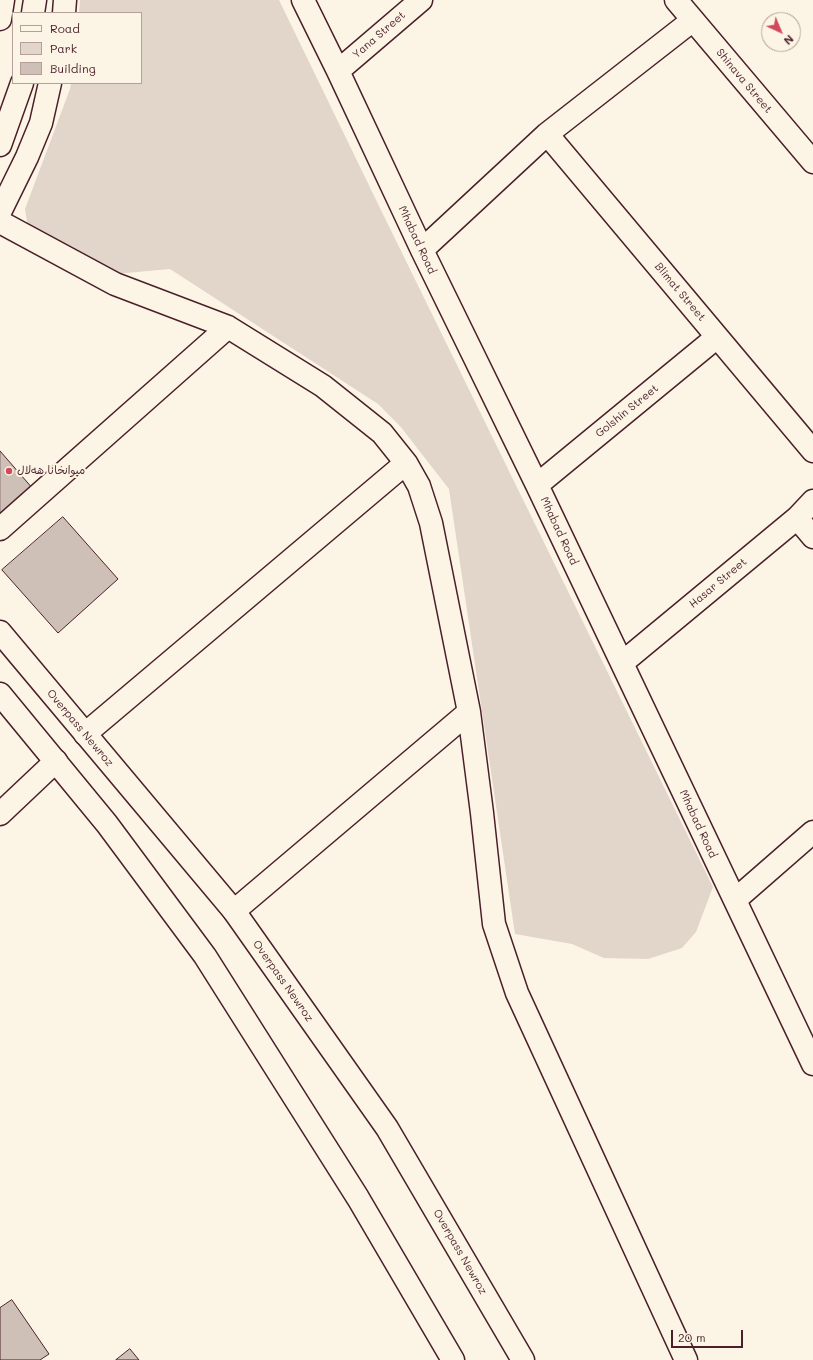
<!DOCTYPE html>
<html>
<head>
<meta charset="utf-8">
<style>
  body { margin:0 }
  #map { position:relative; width:813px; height:1360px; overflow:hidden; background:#fcf5e5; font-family:Mali,sans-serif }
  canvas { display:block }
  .legend { position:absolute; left:12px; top:12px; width:130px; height:72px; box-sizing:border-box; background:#fcf5e5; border:1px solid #b59f9b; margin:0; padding:5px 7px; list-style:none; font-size:12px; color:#4a1f2b }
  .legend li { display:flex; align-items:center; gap:8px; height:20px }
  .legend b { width:20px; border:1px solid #b59f9b }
  .north { position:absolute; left:761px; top:12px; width:40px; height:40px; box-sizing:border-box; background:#fcf5e5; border:1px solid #b59f9b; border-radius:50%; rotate:136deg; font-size:11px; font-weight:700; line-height:16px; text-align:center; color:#4a1f2b }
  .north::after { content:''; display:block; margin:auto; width:14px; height:18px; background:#d1495b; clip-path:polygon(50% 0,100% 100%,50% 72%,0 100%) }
  .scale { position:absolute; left:671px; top:1330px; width:72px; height:18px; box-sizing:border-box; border:2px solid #4a1f2b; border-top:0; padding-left:5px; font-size:12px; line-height:14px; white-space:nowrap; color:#4a1f2b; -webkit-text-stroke:3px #fcf5e5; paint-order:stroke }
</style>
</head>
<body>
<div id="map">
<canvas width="813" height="1360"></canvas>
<ul class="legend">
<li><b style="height:5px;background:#fcf5e5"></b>Road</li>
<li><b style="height:11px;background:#e2d5ca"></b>Park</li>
<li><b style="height:11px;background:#cfc0b7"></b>Building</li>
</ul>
<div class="north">N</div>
<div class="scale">20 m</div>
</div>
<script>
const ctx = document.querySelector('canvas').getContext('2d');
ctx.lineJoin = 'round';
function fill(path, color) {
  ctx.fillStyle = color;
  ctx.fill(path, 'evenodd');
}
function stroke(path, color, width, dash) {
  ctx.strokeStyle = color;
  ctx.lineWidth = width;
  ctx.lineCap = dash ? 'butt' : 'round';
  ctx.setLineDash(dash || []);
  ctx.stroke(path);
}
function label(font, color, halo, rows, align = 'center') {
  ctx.font = font + ' Mali,"Playpen Sans Arabic",sans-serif';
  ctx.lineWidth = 4;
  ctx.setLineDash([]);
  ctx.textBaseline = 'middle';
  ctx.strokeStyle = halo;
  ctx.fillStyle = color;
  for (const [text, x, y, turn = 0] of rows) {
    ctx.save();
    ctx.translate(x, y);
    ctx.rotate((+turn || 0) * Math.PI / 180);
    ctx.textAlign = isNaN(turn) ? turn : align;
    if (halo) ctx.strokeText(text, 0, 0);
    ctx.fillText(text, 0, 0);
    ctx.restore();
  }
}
const green = new Path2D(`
  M80,0H279L378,204L713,887L696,932L682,948L648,959L604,958L572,944L515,934L449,489L400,426L378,404L170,269L104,275L28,228L25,209L70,89L71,83H141V13H79Z`);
const building = new Path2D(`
  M0,451L34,490L0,521Z
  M63,517L118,579L58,633L2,570Z
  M12,1300L49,1354L40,1360H0V1308Z
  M130,1349L139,1360H116Z`);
const minor = new Path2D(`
  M303,0L338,71L422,250L537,485L813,1064
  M676,0L813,162
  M338,71L421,0
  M547,134L813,451
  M0,222L115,284L228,327L323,386L382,433L406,463L419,486L431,523L469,712L482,813L494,924L517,993L686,1360
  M422,250L547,134L693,20
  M537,485L717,337
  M797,518L813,537
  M0,529L228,327
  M622,663L797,518L813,501
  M85,734L406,463
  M0,814L56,761
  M735,900L813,832
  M234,911L469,712`);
const major = new Path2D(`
  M33,13L35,0
  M64,13L65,0
  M0,19L3,0
  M0,145L22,83
  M0,212L27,157L41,123L50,83
  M0,632L234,911L387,1128L523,1360
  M0,694L107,824L205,956L358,1198L453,1360`);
const markers = [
  [9,471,4,"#d1495b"]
];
const streetNames = [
  ["Yana Street",379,35,-41],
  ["Shinava Street",744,81,50],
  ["Mhabad Road",417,240,65],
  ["Blimat Street",680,292,50],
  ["Golshin Street",627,411,-39],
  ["Mhabad Road",559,531,65],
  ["Hasar Street",718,583,-40],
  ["Overpass Newroz",80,728,50],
  ["Mhabad Road",698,824,65],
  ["Overpass Newroz",283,981,55],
  ["Overpass Newroz",460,1252,60]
];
const poiNames = [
  ["میوانخانا هەلال",17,471]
];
fill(green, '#e2d5ca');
fill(building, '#cfc0b7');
stroke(building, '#4a1f2b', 1);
stroke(minor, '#4a1f2b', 25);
stroke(major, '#4a1f2b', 25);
stroke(minor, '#fcf5e5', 22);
stroke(major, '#fcf5e5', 22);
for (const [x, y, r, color] of markers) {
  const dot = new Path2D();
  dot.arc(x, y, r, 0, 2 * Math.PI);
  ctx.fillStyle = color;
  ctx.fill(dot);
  stroke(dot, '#fcf5e5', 1.5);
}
label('11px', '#4a1f2b', '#fcf5e5', streetNames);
label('11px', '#4a1f2b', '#fcf5e5', poiNames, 'left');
</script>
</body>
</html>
